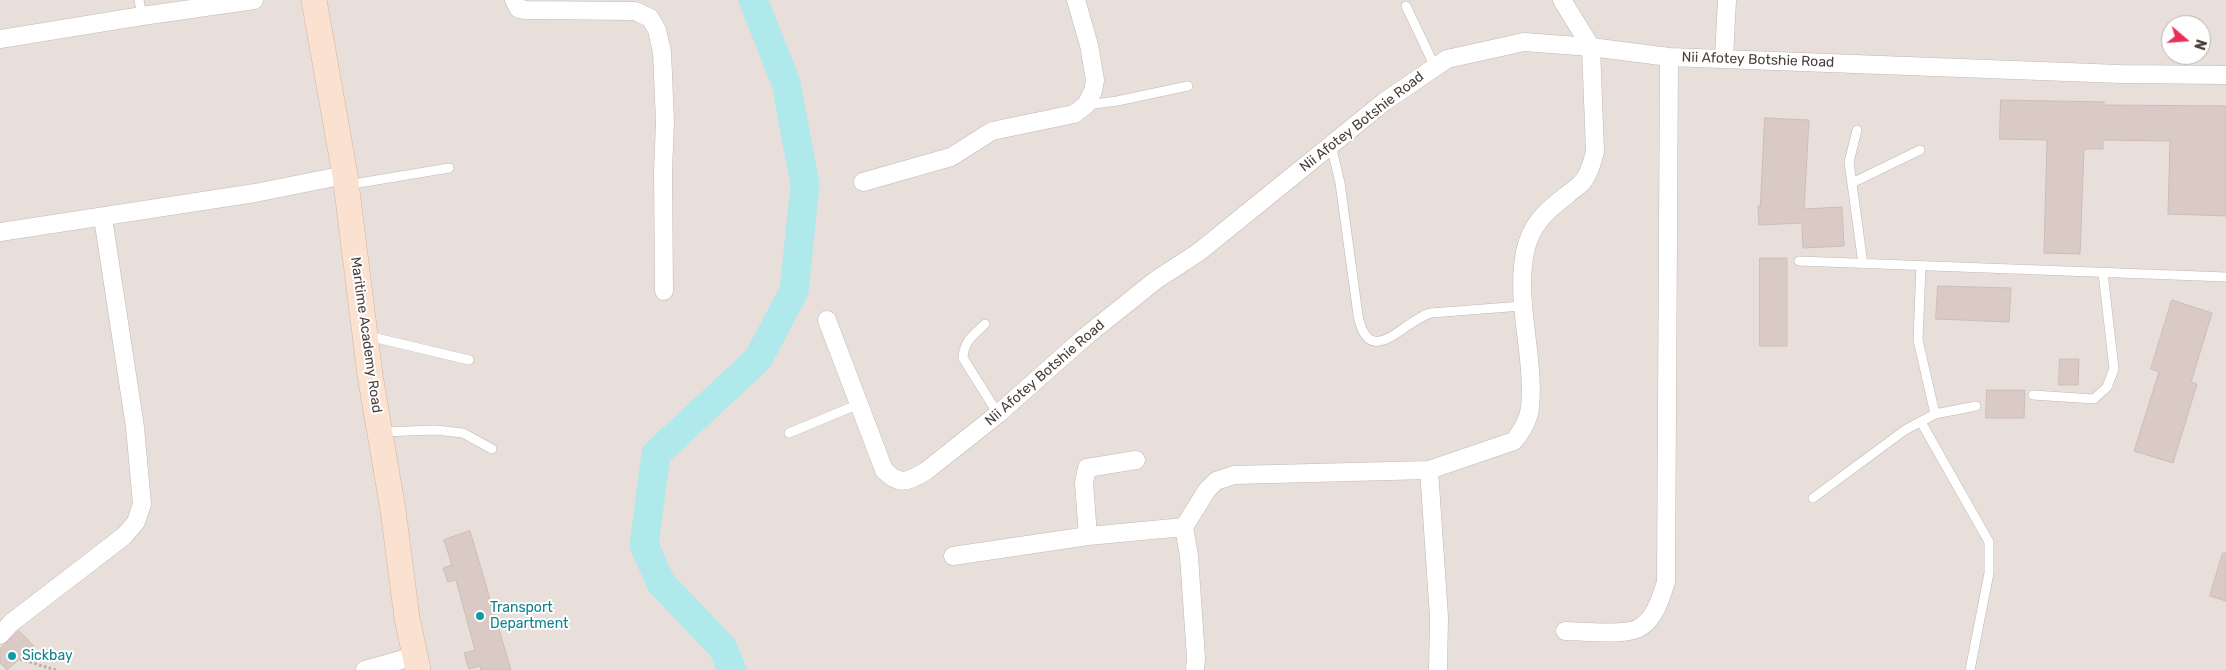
<!DOCTYPE html>
<html>
<head>
<meta charset="utf-8">
<style>
  body { margin:0 }
  #map { position:relative; width:2226px; height:670px; overflow:hidden; background:#f5efec; font-family:Rubik,sans-serif }
  canvas { display:block }
  .north { position:absolute; left:2161px; top:15px; width:50px; height:50px; box-sizing:border-box; background:#fff; border:1px solid #b6b2b0; border-radius:50%; rotate:108deg; font-size:14px; font-weight:700; line-height:20px; text-align:center; color:#493e3a }
  .north::after { content:''; display:block; margin:auto; width:18px; height:22px; background:#e92f58; clip-path:polygon(50% 0,100% 100%,50% 72%,0 100%) }
</style>
</head>
<body>
<div id="map">
<canvas width="2226" height="670"></canvas>
<div class="north">N</div>
</div>
<script>
const ctx = document.querySelector('canvas').getContext('2d');
ctx.lineJoin = 'round';
function fill(path, color) {
  ctx.fillStyle = color;
  ctx.fill(path, 'evenodd');
}
function stroke(path, color, width, dash) {
  ctx.strokeStyle = color;
  ctx.lineWidth = width;
  ctx.lineCap = dash ? 'butt' : 'round';
  ctx.setLineDash(dash || []);
  ctx.stroke(path);
}
function label(font, color, halo, rows, align = 'center') {
  ctx.font = font + ' Rubik,sans-serif';
  ctx.lineWidth = 4;
  ctx.setLineDash([]);
  ctx.textBaseline = 'middle';
  ctx.strokeStyle = halo;
  ctx.fillStyle = color;
  for (const [text, x, y, turn = 0] of rows) {
    ctx.save();
    ctx.translate(x, y);
    ctx.rotate((+turn || 0) * Math.PI / 180);
    ctx.textAlign = isNaN(turn) ? turn : align;
    if (halo) ctx.strokeText(text, 0, 0);
    ctx.fillText(text, 0, 0);
    ctx.restore();
  }
}
const residential = new Path2D(`
  M0,0H2226V670H0ZM2171,25H2201V55H2171Z`);
const river = new Path2D(`
  M732,670L723,648L661,583L644,545L656,454L758,359L794,291L805,185L786,83L753,0`);
const building = new Path2D(`
  M2001,100L2104,102V105L2226,106V216L2168,214L2170,141L2103,140V149H2084L2080,254L2044,253L2047,140L2000,139Z
  M1765,118L1809,120L1804,209L1842,207L1844,246L1803,248L1802,223L1759,225L1758,206H1760Z
  M1760,258H1787V346H1760Z
  M1938,286L2011,288L2009,322L1936,319Z
  M2172,300L2212,313L2191,382L2197,384L2173,463L2134,451L2159,372L2151,369Z
  M2060,359H2079L2078,385H2059Z
  M1987,390H2025L2024,418H1986Z
  M470,531L511,670H481L480,666L469,669L464,653L475,650L456,580L448,582L443,568L452,565L444,540Z
  M2223,553H2226V601L2210,596Z
  M19,631L34,646L7,670L0,663V649Z`);
const path = new Path2D(`
  M20,659L56,670`);
const lane = new Path2D(`
  M139,0L142,16
  M1406,6L1435,67
  M1087,105L1117,101L1188,86
  M1857,130L1849,162L1863,264
  M1331,145L1340,183L1358,315C1369,373 1406,318 1431,313L1522,306
  M1852,183L1920,150
  M347,185L449,168
  M1799,261L2226,277
  M1921,266L1918,340L1935,414
  M985,324C973,335 964,341 963,358L998,414
  M368,336L469,360
  M2033,395L2094,399L2107,387L2114,369L2103,273
  M1921,422L1989,542V573L1970,670
  M381,432L435,430L463,433L492,449
  M789,433L859,404
  M1813,498L1905,430L1935,414L1976,406`);
const street = new Path2D(`
  M514,0L519,9L526,10L635,11L650,18L657,30L662,52L665,121L663,172L664,291
  M0,39L142,16L254,0
  M1724,57L1727,0
  M863,182L951,157L992,131L1074,114L1086,105L1093,91L1095,80L1089,45L1076,0
  M0,232L255,193L345,175
  M827,320L884,470C899,486 908,482 926,471L998,414L1086,336L1156,280L1199,252L1384,102L1447,59L1524,42L1591,47L1669,57L2120,74L2226,75
  M1429,470L1439,617L1438,670
  M1088,536L1084,483L1087,468L1136,460
  M953,556L1088,536L1184,527
  M1565,631C1582,631 1629,637 1642,626C1656,616 1661,597 1666,582L1669,57
  M0,635L11,623L124,536L136,522L142,504L135,427L103,218
  M365,670L415,656
  M1195,670L1196,658L1189,556L1184,527L1207,490L1216,481L1234,475L1429,470L1514,441C1522,431 1529,420 1530,407C1535,357 1515,303 1525,252C1531,224 1546,211 1567,195C1572,190 1580,186 1584,180C1590,172 1592,162 1595,152L1591,47L1562,0`);
const secondary = new Path2D(`
  M314,0L345,175L370,375L393,510L407,618L418,670`);
const markers = [
  [480,616,5,"#0f9aa8"],
  [12,656,5,"#0f9aa8"]
];
const streetNames = [
  ["Nii Afotey Botshie Road",1758,60,2],
  ["Nii Afotey Botshie Road",1362,122,-38],
  ["Maritime Academy Road",366,335,82],
  ["Nii Afotey Botshie Road",1045,373,-41]
];
const cultureNames = [
  ["Transport",490,608],
  ["Department",490,624],
  ["Sickbay",22,656]
];
fill(residential, '#e8dfdb');
stroke(river, '#afe9ec', 29);
fill(building, '#d9cac5');
stroke(building, '#d0bcb6', 1);
stroke(lane, '#c3b7b2', 10);
stroke(street, '#c3b7b2', 19);
stroke(secondary, '#d3b4a2', 26);
stroke(path, '#c1aaa2', 3, [2.5, 2.5]);
stroke(lane, '#fff', 9);
stroke(street, '#fff', 18);
stroke(secondary, '#fbe1d0', 25);
for (const [x, y, r, color] of markers) {
  const dot = new Path2D();
  dot.arc(x, y, r, 0, 2 * Math.PI);
  ctx.fillStyle = color;
  ctx.fill(dot);
  stroke(dot, '#fff', 2);
}
label('14px', '#493e3a', '#fff', streetNames);
label('14px', '#0d838f', '#fff', cultureNames, 'left');
</script>
</body>
</html>
